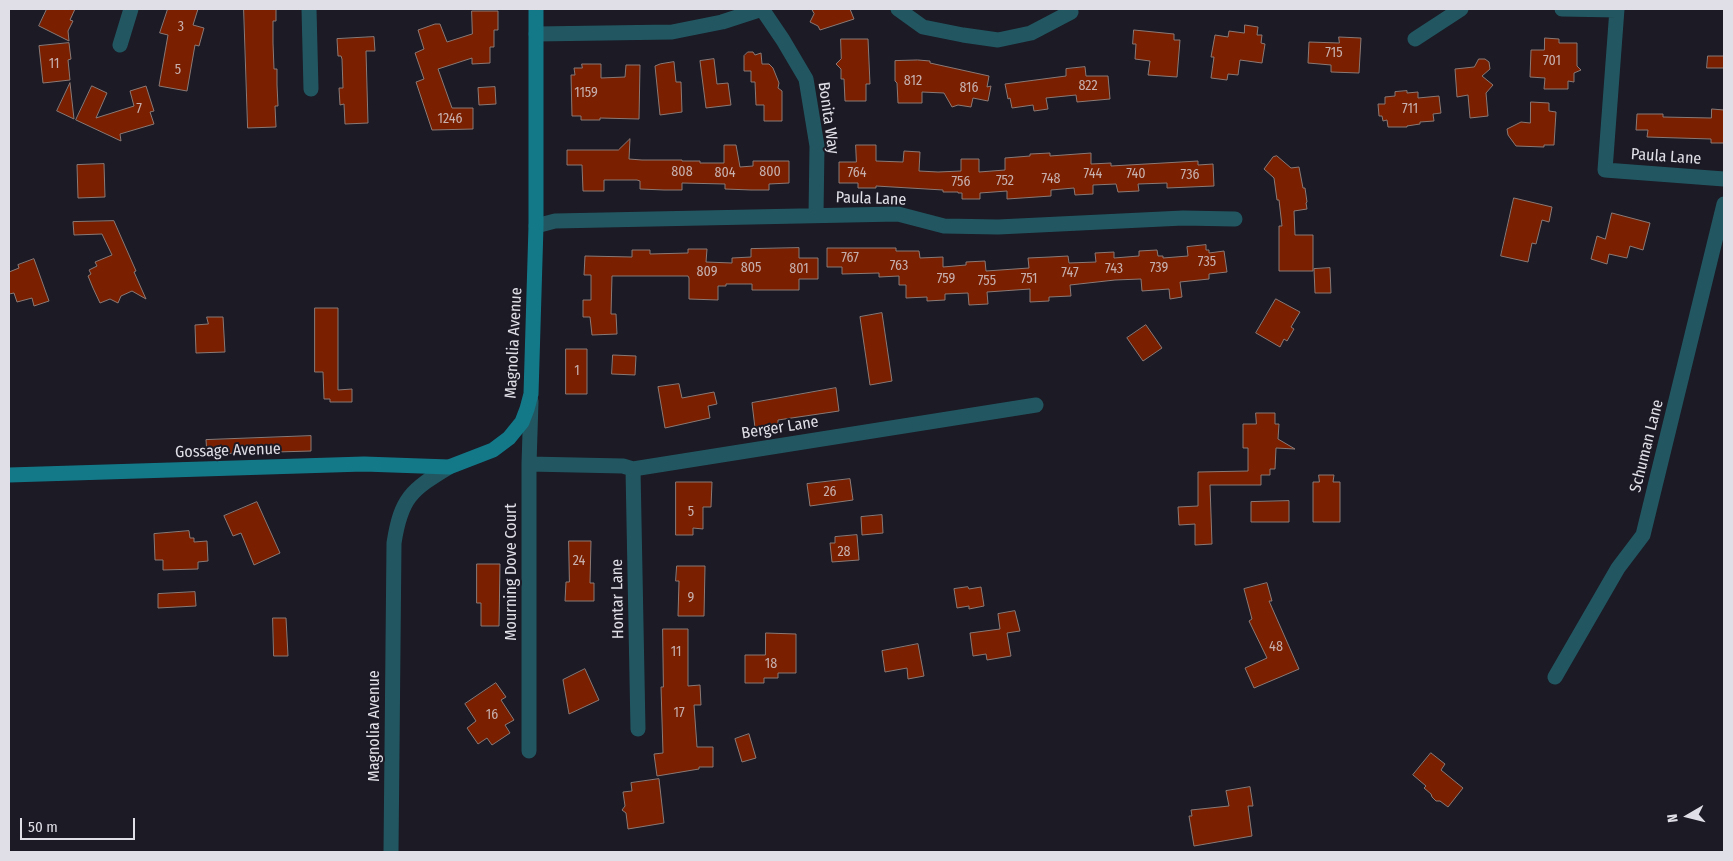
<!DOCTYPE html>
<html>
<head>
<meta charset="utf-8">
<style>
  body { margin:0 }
  #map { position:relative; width:1733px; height:861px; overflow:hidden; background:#1b1a25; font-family:"Fira Sans Condensed",sans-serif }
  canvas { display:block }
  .frame { position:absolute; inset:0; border:10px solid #e0dfe7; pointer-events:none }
  .north { position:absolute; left:1663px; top:791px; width:50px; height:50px; -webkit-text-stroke:4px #1b1a25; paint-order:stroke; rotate:262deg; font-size:14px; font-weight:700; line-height:20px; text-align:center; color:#e0dfe7 }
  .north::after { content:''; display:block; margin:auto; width:18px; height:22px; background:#e0dfe7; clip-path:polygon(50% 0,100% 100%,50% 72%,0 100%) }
  .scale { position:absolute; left:20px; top:818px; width:115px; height:22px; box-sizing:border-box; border:2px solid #e0dfe7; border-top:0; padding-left:6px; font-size:15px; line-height:18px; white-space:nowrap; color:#e0dfe7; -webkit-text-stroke:4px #1b1a25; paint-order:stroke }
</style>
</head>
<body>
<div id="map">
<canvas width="1733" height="861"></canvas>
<div class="frame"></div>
<div class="north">N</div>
<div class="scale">50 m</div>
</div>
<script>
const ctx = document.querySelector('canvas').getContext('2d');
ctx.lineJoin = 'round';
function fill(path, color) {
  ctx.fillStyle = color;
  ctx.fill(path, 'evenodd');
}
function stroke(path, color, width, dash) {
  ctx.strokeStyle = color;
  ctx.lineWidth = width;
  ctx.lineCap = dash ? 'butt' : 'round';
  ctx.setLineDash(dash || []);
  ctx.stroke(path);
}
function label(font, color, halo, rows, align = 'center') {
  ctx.font = font + ' "Fira Sans Condensed",sans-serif';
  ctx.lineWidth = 4;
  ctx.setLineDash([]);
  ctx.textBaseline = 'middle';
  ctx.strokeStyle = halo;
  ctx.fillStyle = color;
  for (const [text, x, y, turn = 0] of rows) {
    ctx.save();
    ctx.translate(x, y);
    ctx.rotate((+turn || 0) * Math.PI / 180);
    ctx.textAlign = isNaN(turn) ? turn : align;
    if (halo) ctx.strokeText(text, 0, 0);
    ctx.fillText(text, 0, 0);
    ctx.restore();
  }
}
const building = new Path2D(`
  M47,9H75L70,20L73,21L68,31L69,41L39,26Z
  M168,9H198L193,25L204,28L199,46L195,45L187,91L159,86L168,35L160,33Z
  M244,9H276V21H273V43L274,69H277V85L278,106H275L276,127L248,128Z
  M812,9H850L854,19L820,30L818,26L810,22L814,14Z
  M472,11H498V30H494V47H490V63L472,64V58L438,69L452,108H473V129L432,130L416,82L424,79L415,53L424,49L418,30L435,24H440L447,42L472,34Z
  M1245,25L1258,27L1257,35H1262L1261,43L1265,44L1262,63L1240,60L1238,75L1228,74L1227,80L1211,78L1214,57H1211L1215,35L1228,37L1229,31L1244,33Z
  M1134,30L1174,34V40H1180L1177,77L1148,75L1150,61L1135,59L1136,44H1133Z
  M374,37L375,51H366L368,123L345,124L344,104L340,105L339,88H343L342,59L341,56H338L337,39Z
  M1339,37L1361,38L1359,73L1331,72V65L1308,63L1309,42L1339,43Z
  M1545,38L1559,39V43H1577V66L1581,70L1574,73V82L1568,81V89H1544L1545,78L1530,77L1531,50H1544Z
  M841,39H868L870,84H866V101H845L844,79H841V69L836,64L841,59Z
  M69,43L71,59L68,60L70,80L43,83L39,46Z
  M748,52H753L755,55L761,53L762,64H769L773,68L779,83L778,88L782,91V121H764V105H756L755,82H751V71H744V56Z
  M1708,56H1724V68H1707Z
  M714,59L717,84L728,83L731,105L706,108L700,61Z
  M1479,59H1485L1489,62L1490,69L1482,76L1493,85L1486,93L1488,116L1470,118L1468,95L1457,97L1455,69L1474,67Z
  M918,60L930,61V63L989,76L987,87L991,86L988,101L973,98L971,107L958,105L952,107L944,93L922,92V103H898L897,83L895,81V61Z
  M674,62L676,82H681L682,112L660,115L655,66L660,64Z
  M582,64H601V78L625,77L626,65H640L639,119L600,118V120H581V116H572L571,75H575L574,68H582Z
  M1085,67L1086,76H1108L1110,99L1077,102L1076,95L1046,98L1048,109L1034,111L1033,105L1012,108L1010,98L1008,99L1005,84L1066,76V69Z
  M70,83L74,119L57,111Z
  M92,86L107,93L96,118L134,106L130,91L146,86L154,111L150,112L154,124L120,134L121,141L76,120Z
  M495,87L496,104L479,105L478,88Z
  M1407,91V93L1418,92V98L1439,96L1441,113L1433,114L1434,121L1420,122V124L1407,126V127H1388L1387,120L1383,121L1382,116H1379L1378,104H1385V97L1395,96V92Z
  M1531,102L1549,103V111L1556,112L1554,145H1544V147L1516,146L1508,135L1507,129L1521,122L1530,123Z
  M1712,109L1724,110V143H1711V139L1647,137L1648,130H1636L1637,114H1663V117L1711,118Z
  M630,139L629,159L642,160H682V161H700V163H724V145H736L740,167L753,166V161H789V183L769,184V190H751L725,189V184L682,183V190H664L640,189V181L637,180H604V191H583L582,165H567V150H618Z
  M856,145H876V161L903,162L904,151L920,152L919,171L938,172L961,171V159H979V172L1005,170V158L1030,156V154L1050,153V156L1091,153V164L1111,163V166L1198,161V165L1213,164L1214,186L1167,188V183L1138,184L1139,191L1118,192L1116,184L1093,185V194L1075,195L1074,188L1051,190V196L1007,199V191L980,193V199H962V193H958V192H943V190L876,186V188H858V183H839V162H856Z
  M1277,156L1291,168L1299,167L1303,188H1305L1307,202L1306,203L1307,209L1294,211L1295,235H1313V271H1279V226H1282L1279,200H1277L1274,178L1264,169L1273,157Z
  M104,164L105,197L78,198L77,165Z
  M1514,198L1552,207L1549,222L1542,220L1536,244L1532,243L1528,262L1501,256Z
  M1612,213L1650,223L1643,250L1630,246L1627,258L1609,254L1607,264L1591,259L1597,236L1605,239Z
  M114,221L136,271L134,272L146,299L132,291L121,296L118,303L110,299L100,303L93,288L88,276L91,274L89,270L97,266L95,262L112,255L102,234L74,235L73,222Z
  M1206,245V250H1209V253L1224,251L1227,272L1209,274V279L1180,282L1182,297L1170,299L1169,289L1142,291L1141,279L1115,280L1070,285L1071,296L1049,297V301L1030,302V289L987,292L988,304L969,305L968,293L945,294V300L927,301V297L906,298V285H899V276L879,277V273L842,274V267H827V248H896V251H919L920,258L943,257V267L966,265V262L985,261L986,271L1029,268L1028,258L1050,257L1068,256L1069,263L1096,262L1095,253L1114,252V258L1139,256V251L1157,250L1158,256H1163V258L1188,256L1187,247Z
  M799,248V258H818V279H799V290H752V284H726V286H718V300L689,299V278L688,276H612L611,314H616L617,334L592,335L590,317H583V300H591V275H584L585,256L632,257V250H650V254L688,253V249H707L706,262L732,263V258L751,257V249Z
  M34,259L49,301L34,306L32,298L17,302L14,293L9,294V272L19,268L18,265Z
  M1330,268L1331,293H1315L1314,269Z
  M1276,299L1300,312L1291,327L1294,329L1287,341L1284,339L1280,347L1256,333Z
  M315,308H338V390L352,389V402H330V399H324L323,372H315Z
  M882,313L892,381L870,385L860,317Z
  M207,317H223L225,352L196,353L195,325L208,324Z
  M1146,325L1162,348L1143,361L1127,338Z
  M566,349H587V394H566Z
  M613,355L636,356L635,375L612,374Z
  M679,384L682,398L714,392L717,404L708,406L710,418L665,428L658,387Z
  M836,388L839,411L778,420V425L755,428L752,403Z
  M1256,413H1275V424H1279L1278,439L1295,449L1276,448L1275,469H1270V475H1261V485H1210L1212,544L1195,545V524L1179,525L1178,507L1198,506V472L1248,471V448H1243V424H1256Z
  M311,436V451L207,454L206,440Z
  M1319,475H1334L1333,482H1340V522H1313V482H1319Z
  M850,479L853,500L810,506L807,484Z
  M676,482H712L711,507H703V529L693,528V535H676Z
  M1289,501V522H1251V502Z
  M257,502L280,553L254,565L241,533L233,536L224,516Z
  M882,515L883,533L862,535L861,517Z
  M189,531L190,538H194V542L207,541L208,561L198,562V569L163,570V560H155L154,534Z
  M857,535L859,560L832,562L830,543H835V537Z
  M569,541H591L590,583H594V601H565L566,582H569Z
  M477,564H500L499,626H481V603H477Z
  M677,566H705L704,616H678L679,581H676Z
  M1267,583L1272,601H1269L1299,669L1254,688L1245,668L1267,658L1249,621L1252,619L1244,589Z
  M968,587L969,589L981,587L984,606L969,609V606L957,608L954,589Z
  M195,592L196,606L158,608V594Z
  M1015,611L1020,631L1007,633L1011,656L987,660L986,654L973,656L970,633L1000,629L998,614Z
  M273,618H286L288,656H274Z
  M663,629H688V686L700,685L701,705H694L697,747H713V767H699V769L657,776L654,754L663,753L661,687H663Z
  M766,633L796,634V673H778V678H764V683H745V655H765Z
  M918,644L924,676L908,679L907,668L885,672L882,651Z
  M585,669L599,700L569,714L563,680Z
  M496,683L506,697L501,700L514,720L505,725L510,733L492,745L487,738L478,744L467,728L476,721L465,704Z
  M749,734L756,758L742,762L735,739Z
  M1431,753L1445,764L1441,770L1463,788L1448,807L1440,801H1436L1432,797L1431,794L1424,788L1426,786L1413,775Z
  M659,779L664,823L628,829L626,813L622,810L625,806L623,792L632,791L631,783Z
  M1250,787L1253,806H1248L1252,836L1194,846L1189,816H1192L1191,810L1229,806L1226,791Z`);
const street = new Path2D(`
  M309,9L311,89
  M762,9L783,40L806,79L817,146L816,215
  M898,9L923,27L963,35L998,40L1031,33L1071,12
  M1562,9L1617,10
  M1617,9L1605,170L1724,179
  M536,34L672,32L722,22L762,9
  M1415,39L1461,9
  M120,45L131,9
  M536,226L555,221L898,214L944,226L998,227L1183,218L1235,219
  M529,464L623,466L633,469L1036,405
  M633,469L638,729
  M1555,677L1618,568L1643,535L1724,204
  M529,751V464L531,401
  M391,852L394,543C401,498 411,490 449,467`);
const secondary = new Path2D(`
  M9,475L364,464L449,467L493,450L509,438L522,422L527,409L531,394L536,226V9`);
const numberNames = [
  ["3",181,27],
  ["715",1334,53],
  ["701",1552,61],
  ["11",54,64],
  ["5",178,70],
  ["812",913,81],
  ["822",1088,86],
  ["816",969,88],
  ["1159",586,93],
  ["7",139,109],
  ["711",1410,109],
  ["1246",450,119],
  ["808",682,172],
  ["800",770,172],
  ["804",725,173],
  ["764",857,173],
  ["744",1093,174],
  ["740",1136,174],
  ["736",1190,175],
  ["748",1051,179],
  ["752",1005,181],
  ["756",961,182],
  ["767",850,258],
  ["735",1207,262],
  ["763",899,266],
  ["805",751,268],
  ["739",1159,268],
  ["801",799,269],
  ["743",1114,269],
  ["809",707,272],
  ["747",1070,273],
  ["759",946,279],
  ["751",1029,279],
  ["755",987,281],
  ["1",577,371],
  ["26",830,492],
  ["5",691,512],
  ["28",844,552],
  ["24",579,561],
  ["9",691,598],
  ["48",1276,647],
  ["11",676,652],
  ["18",771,664],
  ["17",679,713],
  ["16",492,715]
];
const streetNames = [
  ["Bonita Way",828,118,82],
  ["Paula Lane",1666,157,4],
  ["Paula Lane",871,199,2],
  ["Magnolia Avenue",514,343,-87],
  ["Berger Lane",780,428,-9],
  ["Schuman Lane",1647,446,-76],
  ["Gossage Avenue",228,451,-2],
  ["Mourning Dove Court",512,572,-90],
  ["Hontar Lane",618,599,-91],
  ["Magnolia Avenue",375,726,-90]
];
fill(building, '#7a2000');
stroke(building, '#8a7975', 1);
stroke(street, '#225761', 15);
stroke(secondary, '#137989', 15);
label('14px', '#c6afad', null, numberNames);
label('16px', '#e0dfe7', '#1b1a25', streetNames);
</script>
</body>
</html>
